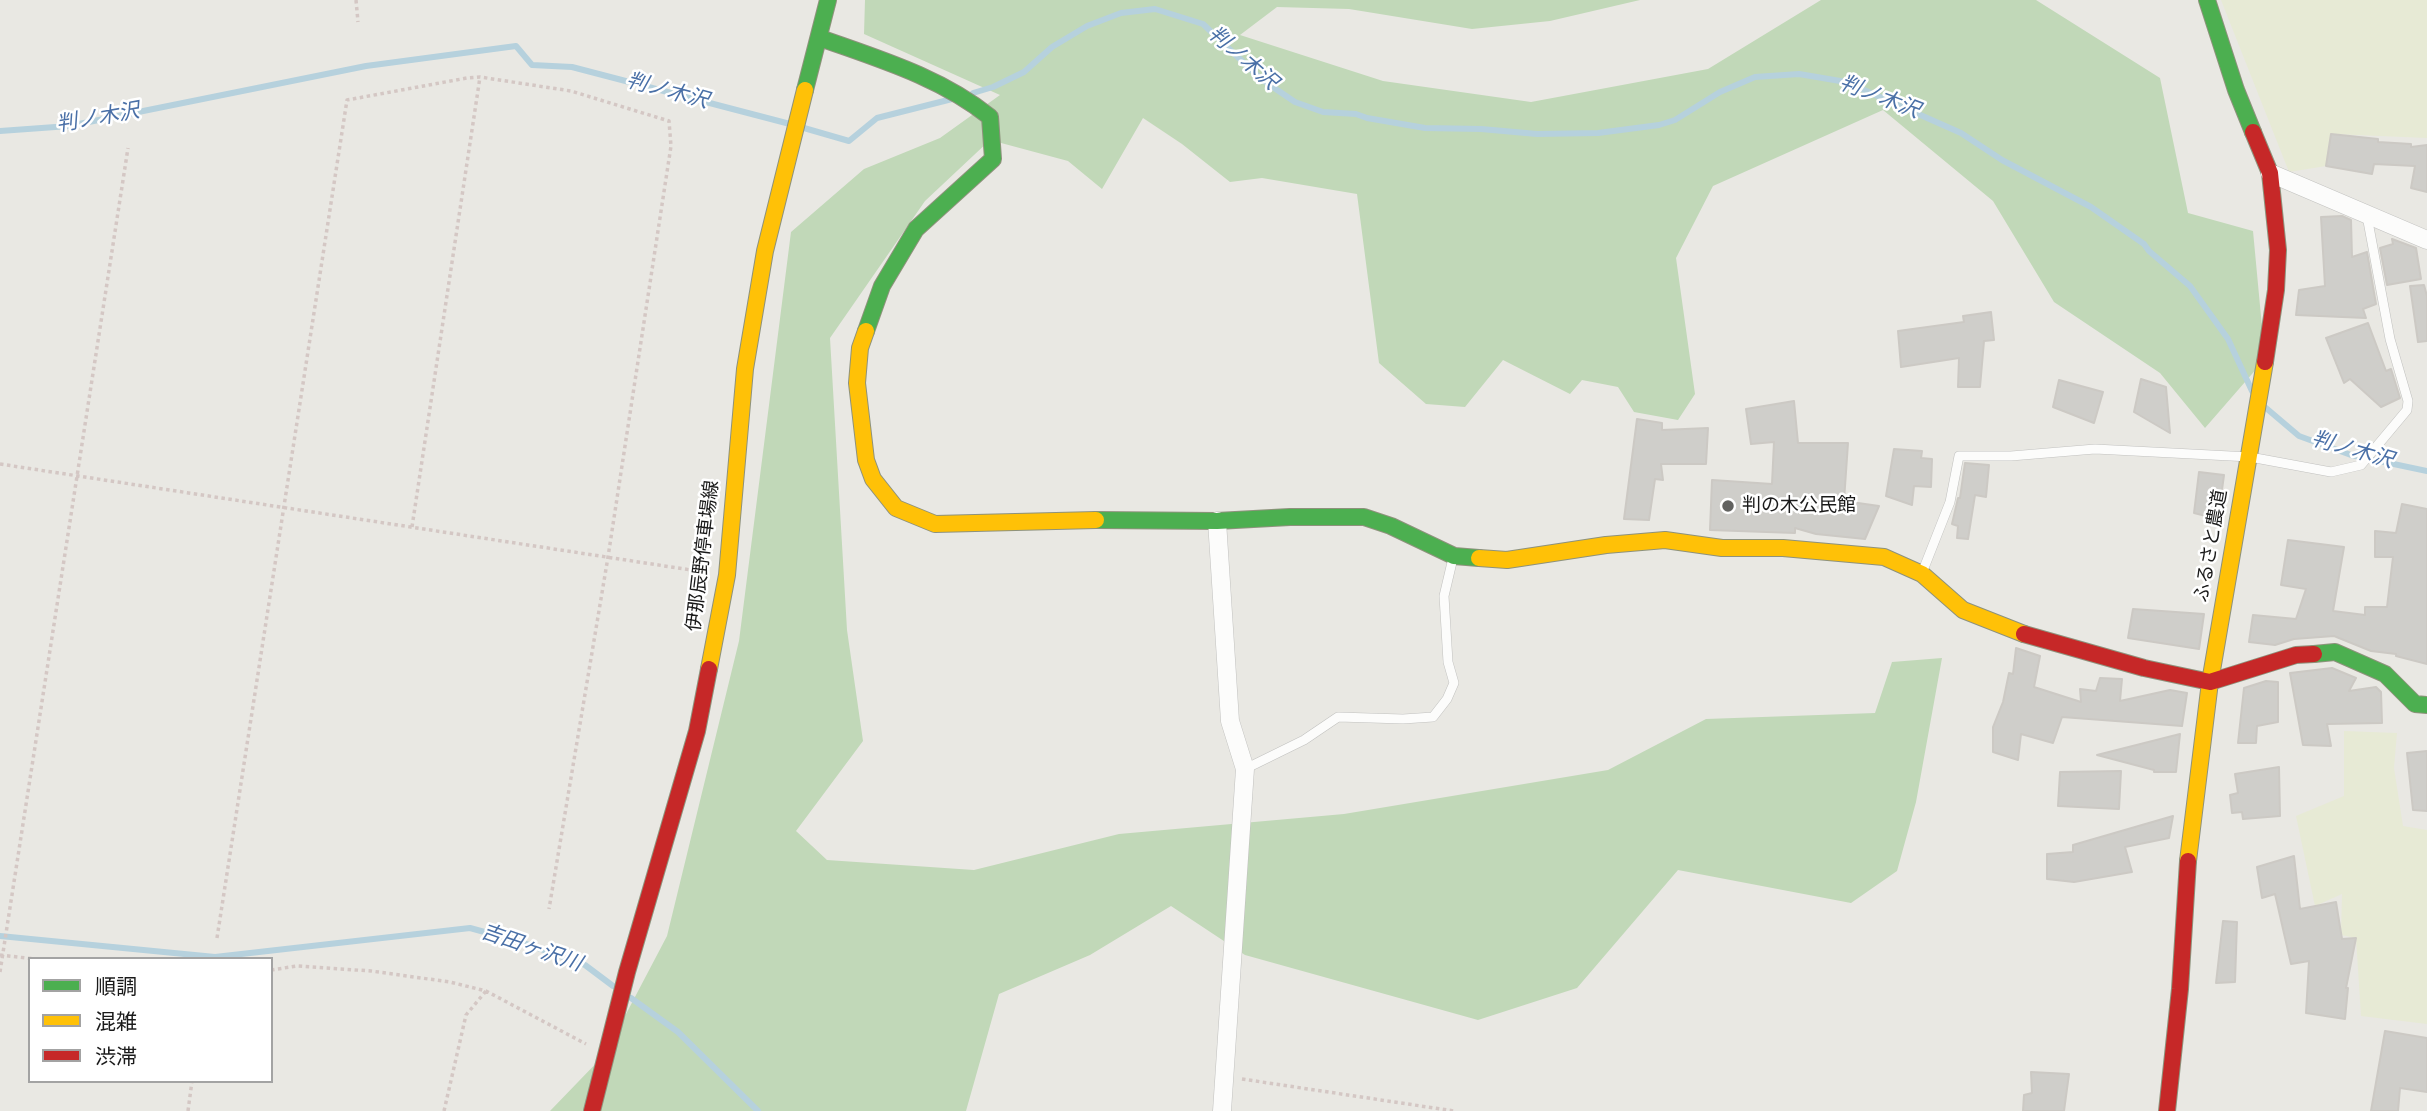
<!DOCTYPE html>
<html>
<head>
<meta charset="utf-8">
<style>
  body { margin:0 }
  #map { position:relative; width:2427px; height:1111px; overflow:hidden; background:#e9e8e3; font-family:"Nunito Sans","Noto Sans JP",sans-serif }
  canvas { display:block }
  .legend { position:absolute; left:28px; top:957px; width:245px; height:126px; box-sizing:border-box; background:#fff; border:2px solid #a3a3a3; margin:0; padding:9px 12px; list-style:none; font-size:21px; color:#1a1a1a }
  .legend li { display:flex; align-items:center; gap:14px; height:35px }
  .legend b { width:35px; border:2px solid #a3a3a3 }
</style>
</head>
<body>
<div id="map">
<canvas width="2427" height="1111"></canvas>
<ul class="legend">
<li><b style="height:9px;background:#4caf50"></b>順調</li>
<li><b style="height:9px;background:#ffc107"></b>混雑</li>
<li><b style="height:9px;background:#c62828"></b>渋滞</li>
</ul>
</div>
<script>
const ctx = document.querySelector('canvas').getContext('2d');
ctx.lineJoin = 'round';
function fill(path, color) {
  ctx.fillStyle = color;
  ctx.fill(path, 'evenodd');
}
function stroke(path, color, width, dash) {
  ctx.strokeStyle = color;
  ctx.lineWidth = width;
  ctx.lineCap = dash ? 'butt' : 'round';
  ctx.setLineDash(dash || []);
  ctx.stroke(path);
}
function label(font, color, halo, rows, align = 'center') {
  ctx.font = font + ' "Nunito Sans","Noto Sans JP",sans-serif';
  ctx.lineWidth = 5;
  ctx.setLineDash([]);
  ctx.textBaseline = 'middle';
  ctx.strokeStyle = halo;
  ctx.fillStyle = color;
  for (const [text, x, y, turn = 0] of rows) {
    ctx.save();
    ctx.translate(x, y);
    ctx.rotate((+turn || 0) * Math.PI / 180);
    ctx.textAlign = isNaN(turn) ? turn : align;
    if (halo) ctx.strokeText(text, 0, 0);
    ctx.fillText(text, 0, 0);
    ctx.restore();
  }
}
const farmland = new Path2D(`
  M2221,0H2427V138L2332,134L2326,166L2289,172Z
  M2344,731L2397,733L2394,768L2403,826L2427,830V1024L2361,1016L2356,938L2341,935L2342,894L2315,906L2296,816L2344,796Z`);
const forest = new Path2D(`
  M865,0H1640L1550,21L1472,29L1349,9L1277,7L1240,35L1383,81L1531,102L1708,69L1821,0H2036L2160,78L2188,213L2253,231L2265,359L2205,428L2160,373L2054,302L1993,201L1883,110L1713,186L1676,258L1695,394L1678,420L1634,412L1618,387L1582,380L1570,394L1503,360L1465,407L1426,404L1379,363L1357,194L1262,178L1230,182L1182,144L1143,118L1102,189L1068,161L990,140L925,201L830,338L847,630L863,741L796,831L827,860L974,870L1119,834L1344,814L1608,770L1706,719L1875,713L1892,662L1942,658L1916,802L1897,871L1851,903L1678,870L1577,988L1478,1020L1245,955L1171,906L1090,955L999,994L966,1111H550L605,1054L667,936L739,641L791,232L864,169L940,138L1000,95L864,34Z`);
const stream = new Path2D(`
  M973,93L993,87L1024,72L1052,47L1087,26L1121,13L1155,9L1203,24L1261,79L1295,102L1323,112L1356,114L1367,118L1425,128L1481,129L1537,134L1598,133L1659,125L1675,120L1720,92L1755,77L1799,74L1846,82L1961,133L2002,160L2091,207L2144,244L2149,251L2190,286L2228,339L2252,391
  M804,128L849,141L877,118L952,99
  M0,131L69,126L366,66L516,46L532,65L572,67L790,124
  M2266,408L2299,436L2351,455L2427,471
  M0,936L215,957L470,928L521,942L585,965L613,986
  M631,998L678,1032L758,1111`);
const building = new Path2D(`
  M2331,134L2378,139V142L2411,144V147L2427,145V192L2411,188L2415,166L2374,164L2372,174L2326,166Z
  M2342,216L2351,220L2352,257L2367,252L2376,304L2363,309L2366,318L2296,315L2299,290L2325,286L2321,217Z
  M2392,239L2416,248L2421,279L2387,285L2380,248L2393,244Z
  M2424,285L2427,296V341L2418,342L2410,286Z
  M1991,312L1994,340L1984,341L1980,387H1958L1959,358L1901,367L1898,331L1964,322L1963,316Z
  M2368,323L2386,371L2391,369L2400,398L2381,407L2350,379L2344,383L2326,338Z
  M2141,379L2166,387L2170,433L2134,412Z
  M2059,380L2103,392L2094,423L2053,407Z
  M1794,401L1798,443H1848L1844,501L1879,506L1865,539L1816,534L1795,528V533L1710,530L1712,480L1772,484L1774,442L1751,444L1746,409Z
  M1637,419L1662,423V430L1708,428L1706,464H1661L1663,480L1655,479L1649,520L1624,519Z
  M1894,449L1922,451L1921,458L1932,459L1931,487L1914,486L1912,505L1886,496Z
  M1965,463L1989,465L1986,497L1975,495L1968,539L1957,538L1958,526L1952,524L1958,498H1960Z
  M2199,472L2224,475L2218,519L2194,513Z
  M2402,504L2427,509V664L2396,656V654L2371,651L2334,636L2294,639L2275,645L2249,642L2253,615L2296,619L2306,589L2281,585L2288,540L2344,547L2333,611L2365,615V607H2387L2393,557H2375V531L2396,533Z
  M2133,609L2204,614L2199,649L2128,638Z
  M2016,648L2040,656L2034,687L2081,702L2080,689L2096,691L2100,678L2122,679L2120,701L2170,690L2187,693L2182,726L2062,717L2053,743L2021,734L2018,760L1993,752V727L2003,702L2009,673L2013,674Z
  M2332,668L2356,678L2349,691L2376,687L2381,692L2382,723L2327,724L2331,746L2303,745L2290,673Z
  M2266,681L2278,682V722L2257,726L2256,743H2238L2244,688Z
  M2180,734L2176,772H2154V770L2097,755Z
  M2427,751V811L2413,810L2407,753Z
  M2279,767L2280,816L2243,819L2242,812L2232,813L2230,795L2238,793L2235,774Z
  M2121,771L2119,809L2058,806L2060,772Z
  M2173,816L2169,838L2125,847L2132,872L2074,882L2047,879V854L2073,852V845Z
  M2294,856L2300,909L2336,902L2342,939L2356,938L2346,988H2348L2345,1019L2306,1013L2309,961L2291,964L2275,894L2262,898L2257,867Z
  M2223,921L2237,922L2235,982L2216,983Z
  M2385,1031L2427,1038V1092L2400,1088L2398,1111H2371Z
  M2031,1072L2069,1074L2064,1111H2023L2024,1095L2032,1093Z`);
const path = new Path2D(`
  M356,0L358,22
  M0,464L704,572
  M412,527L480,77
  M217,938L347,100L467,78L480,77L571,91L669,121L671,146L608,557L549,909
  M0,955L35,959
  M271,970L297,966L371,971L450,982L486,991L586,1044
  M0,972L128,148
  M1242,1079L1454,1111
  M188,1111L192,1081
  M444,1111L466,1015L486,991`);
const lane = new Path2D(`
  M1922,573L1950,502L1959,456H2011L2095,449L2250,457L2331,472L2361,465L2407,410L2408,401L2390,339L2367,216
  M1245,769L1304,740L1338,717L1403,719L1433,717L1447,699L1454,683L1448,662L1444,596L1453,558`);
const street = new Path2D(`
  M2270,173L2427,240
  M1217,521L1230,721L1245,769L1222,1111`);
const fast = new Path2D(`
  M2207,0L2236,90L2253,132
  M820,38C879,59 940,77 990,117L993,159L916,229L882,286L866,331
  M805,90L828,0
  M1096,520L1217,521L1290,517H1364L1391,526L1454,556L1479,558
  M2314,654L2335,652L2385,674L2415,704L2427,705`);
const slow = new Path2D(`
  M866,331L860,348L857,383L866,460L873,479L896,508L935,524L1096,520
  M1479,558L1507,560L1606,545L1665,540L1722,548H1783L1884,557L1922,574L1963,610L2024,634
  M709,669L727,575L745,369L765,251L805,90
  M2188,861L2210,682L2265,362`);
const jam = new Path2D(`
  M2253,132L2270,173L2278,250L2276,290L2265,362
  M2024,634L2144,668L2210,682L2296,655L2314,654
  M592,1111L627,972L697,731L709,669
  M2167,1111L2180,989L2188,861`);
const markers = [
  [1728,506,7,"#626260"]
];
const poiNames = [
  ["判の木公民館",1742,506]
];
const streetNames = [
  ["ふるさと農道",2212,546,-80],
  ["伊那辰野停車場線",704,556,-83]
];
const waterNames = [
  ["判ノ木沢",1242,59,41],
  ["判ノ木沢",667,92,15],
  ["判ノ木沢",1879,98,21],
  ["判ノ木沢",98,119,-10],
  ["判ノ木沢",2352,451,16],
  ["吉田ヶ沢川",531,949,19]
];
fill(farmland, '#e7ead5');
fill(forest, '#c1d8b8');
stroke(stream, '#b6d1dd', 6);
fill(building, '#cfceca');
stroke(building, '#ccc9c4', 2);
stroke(lane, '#c1c1bf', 10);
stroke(street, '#c1c1bf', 19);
stroke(fast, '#8e927c', 18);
stroke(slow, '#8e927c', 18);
stroke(jam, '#8e927c', 18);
stroke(path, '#d4c7c4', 3.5, [3.5, 3.5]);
stroke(lane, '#fcfcfb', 9);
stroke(street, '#fcfcfb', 18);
stroke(fast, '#4caf50', 16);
stroke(slow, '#ffc107', 16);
stroke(jam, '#c62828', 16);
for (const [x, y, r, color] of markers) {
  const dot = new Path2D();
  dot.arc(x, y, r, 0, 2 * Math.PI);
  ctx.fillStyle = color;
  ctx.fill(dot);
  stroke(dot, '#fff', 2.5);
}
label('19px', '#1a1a1a', '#fff', poiNames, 'left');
label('19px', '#1a1a1a', '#fff', streetNames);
label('italic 21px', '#4a70a7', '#fff', waterNames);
</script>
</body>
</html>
